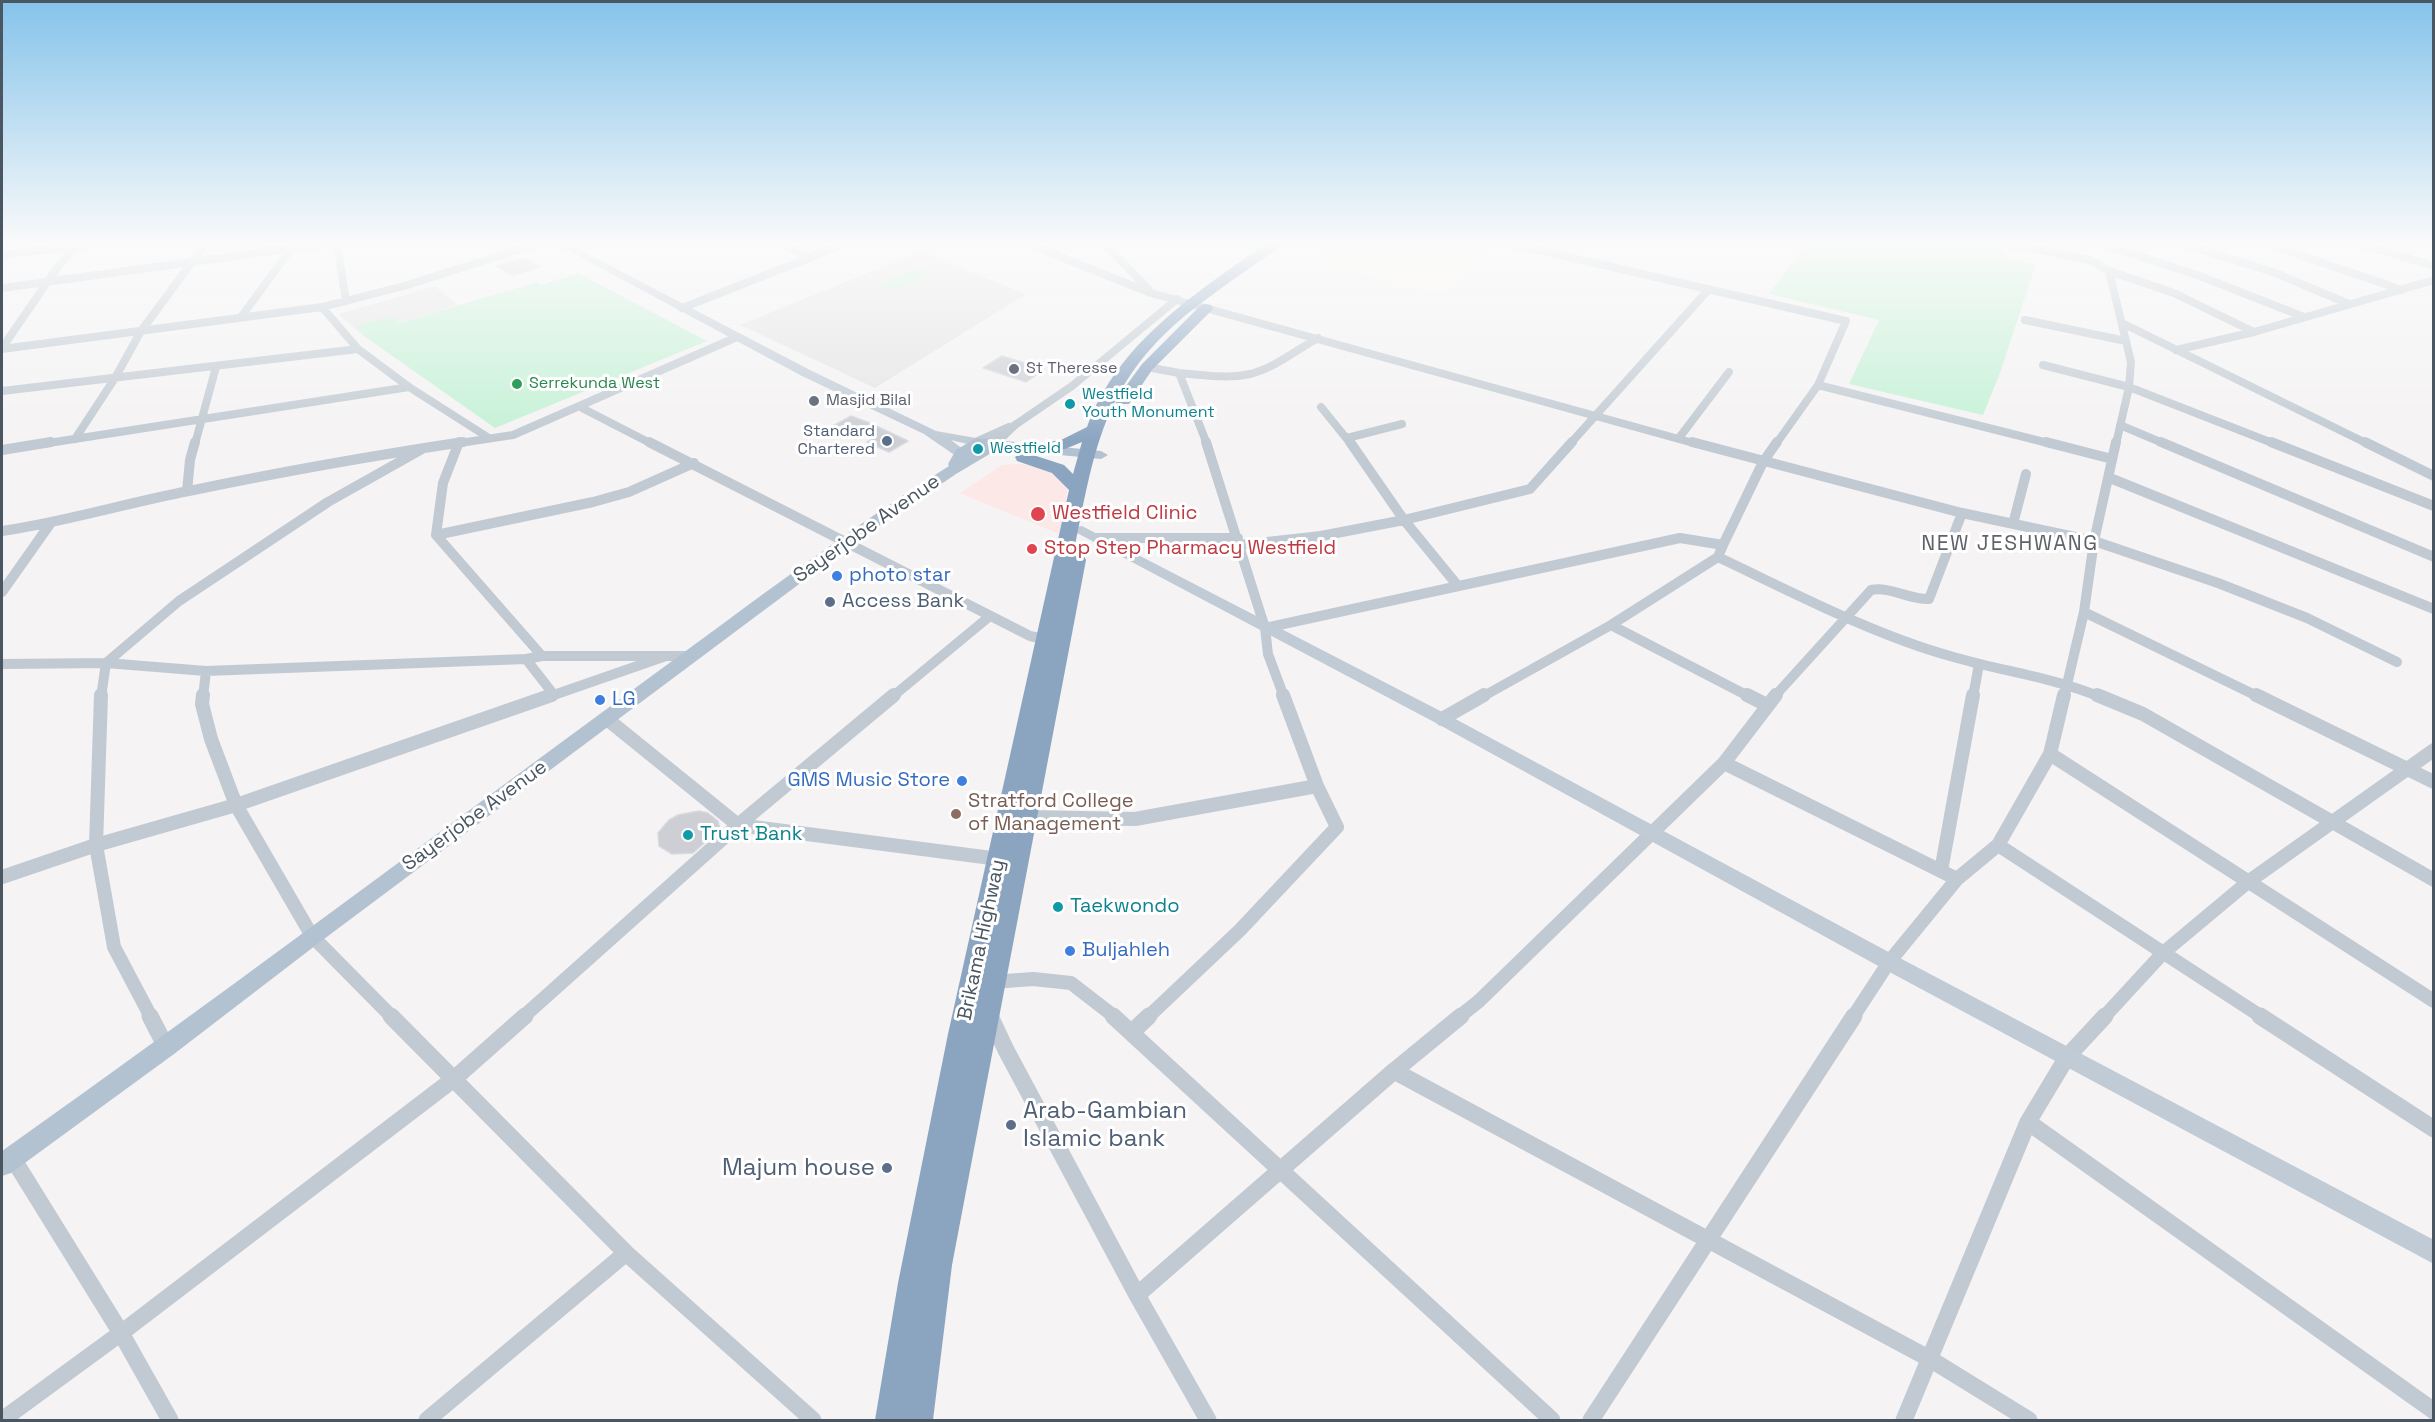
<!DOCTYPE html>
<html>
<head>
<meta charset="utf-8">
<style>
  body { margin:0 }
  #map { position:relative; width:2435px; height:1422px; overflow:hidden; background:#f5f3f3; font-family:"Space Grotesk",sans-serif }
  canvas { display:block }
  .frame { position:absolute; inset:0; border:3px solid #4a5661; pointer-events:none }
</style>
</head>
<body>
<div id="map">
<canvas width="2435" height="1422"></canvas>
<div class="frame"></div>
</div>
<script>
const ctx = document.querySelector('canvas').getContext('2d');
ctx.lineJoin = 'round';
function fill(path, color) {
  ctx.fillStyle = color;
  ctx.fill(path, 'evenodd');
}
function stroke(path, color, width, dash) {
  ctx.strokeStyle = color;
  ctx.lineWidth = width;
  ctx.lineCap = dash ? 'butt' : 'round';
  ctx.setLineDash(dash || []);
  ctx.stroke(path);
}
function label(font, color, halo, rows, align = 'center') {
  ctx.font = font + ' "Space Grotesk",sans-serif';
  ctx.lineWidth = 6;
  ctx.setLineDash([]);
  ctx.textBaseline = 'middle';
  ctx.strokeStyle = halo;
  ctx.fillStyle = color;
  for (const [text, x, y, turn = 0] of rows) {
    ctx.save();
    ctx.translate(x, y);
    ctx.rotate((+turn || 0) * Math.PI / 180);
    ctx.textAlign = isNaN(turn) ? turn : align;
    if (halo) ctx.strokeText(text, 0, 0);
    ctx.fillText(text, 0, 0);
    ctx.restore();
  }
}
const commercial = new Path2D(`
  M1331,243H1497L1443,294L1310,260Z`);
const education = new Path2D(`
  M921,251L1026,294L875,388L740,325Z
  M435,286L458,305L361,334L339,314Z`);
const medical = new Path2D(`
  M1018,464L1037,466L1053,472L1068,483L1062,535L960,493L1002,465Z`);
const green = new Path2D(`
  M1807,243H1983L1996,246L2011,259L2036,264L2000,373L1983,415L1849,384L1879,320L1769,294Z
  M917,268L932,274L893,291L877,284Z
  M578,273L707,341L495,428L361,334L370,330L363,332L355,326L393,316L399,323L537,282L541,285Z`);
const building = new Path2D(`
  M523,258L540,267L513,276L496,266Z
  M1002,356L1045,369L1026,382L983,368Z
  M851,416L870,423L908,441L889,452L867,442L873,439L833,426Z
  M699,811L708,813L718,821L720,829L693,853L672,854L659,846L658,833L669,820L678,815Z`);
const streetFar3 = new Path2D(`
  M337,243L346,301
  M779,243L810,258
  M1026,243L1151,293L1697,444
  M1104,243L1149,290
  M1508,243L1846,321L1818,385L1776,444
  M2003,243L2090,260L2109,271L2174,293L2254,332
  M2098,243L2200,276L2304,317
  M2179,243L2273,272L2349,304
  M2265,243L2402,290
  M2356,243L2434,266
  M2,255L102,243
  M2109,271L2131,362L2129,387L2116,444
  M2,288L330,243
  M322,307L358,349L409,387L489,438
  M682,308L847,243
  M241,317L291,249
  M2025,320L2126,341
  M2122,323L2368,444
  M2,348L57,268L76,246
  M2,349L322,307L404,286L540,243
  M2176,350L2254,332L2434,280
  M2043,365L2129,387L2275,444
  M1147,367L1179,373L1207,444
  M1179,373C1203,375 1227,379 1250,374C1275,368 1296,350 1318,338
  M1818,385L2052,444
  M2,391L358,349
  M580,407L652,444
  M1321,407L1351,444
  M2120,425L2165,444
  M1347,438L1402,424
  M1679,438L1729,372
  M75,439L115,378L141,331L206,243
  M976,442L1009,427
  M42,444L409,387
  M195,444L216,367
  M453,444L513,435L737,337
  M995,444L1015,425L1072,386L1177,299
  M1570,444L1709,289`);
const streetFar2 = new Path2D(`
  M459,442L443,483L436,535L542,656
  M649,442L1030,636L1050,640
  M1206,442L1265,628
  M1350,442L1404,520L1458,586
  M1692,442L1962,513L2094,541L2218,583L2307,618L2397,662
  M2046,442L2112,459
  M2161,442L2434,557
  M2271,442L2434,506
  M2365,442L2434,476
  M994,445L997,442
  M2,450L51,442
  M2110,478L2434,609
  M187,491L190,460L195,442
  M2013,524L2026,474
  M2,531C65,522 126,503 189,491C280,472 371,456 463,442
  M436,535L593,502L629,492L694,463
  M1097,538H1238
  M1240,545L1321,536L1404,520L1530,489L1572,442
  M1723,545L1763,462L1777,442
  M2,592L50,524
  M2084,612L2259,697
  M1611,625L1750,697
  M526,659L554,695
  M2,664L106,663L206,671L203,697
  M206,671L526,659L542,656H693
  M101,697L106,663L179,601L328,502L424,448
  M548,697L666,656
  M892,697L990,616
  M1284,697L1268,654L1265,628L1680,538L1723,545L1718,557C1792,592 1872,634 1950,656C2000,671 2052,677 2100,697
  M1482,697L1611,625L1718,557
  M1774,697L1871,590C1891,586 1909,600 1929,599L1962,513
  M1973,697L1979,664
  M2064,697L2084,612L2094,541L2116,442`);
const streetFar1 = new Path2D(`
  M101,695L96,845L114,947L151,1017
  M203,695L202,704L211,739L236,805L312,936L392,1017
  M1747,695L1767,705
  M2097,695L2143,714L2434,880
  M2256,695L2434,782
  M607,719L738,825L999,859
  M1442,719L1484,695
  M2050,754L2434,1001
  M1724,763L1957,879
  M1026,817L1135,819L1317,786
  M1998,845L2262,1017
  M1941,871L1973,695
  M2,877L96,845L236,805L552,695
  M992,982L1033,979L1071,983L1115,1017
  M990,1015L991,1017
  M523,1017L738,825L894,695
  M1148,1017L1240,930L1337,827L1317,786L1283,695
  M1459,1017L1479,1001L1724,763L1776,695
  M1853,1017L1889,962L1957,879L1998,845L2050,754L2064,695
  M2104,1017L2163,953L2248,882L2434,750`);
const street = new Path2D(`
  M150,1016L166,1047
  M391,1016L626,1253L813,1420
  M990,1016L1006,1050L1137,1295L1208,1420
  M1113,1016L1552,1420
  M2260,1016L2434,1129
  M1132,1032L1149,1016
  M1394,1071L1930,1359L2029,1420
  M2028,1122L2434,1411
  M12,1157L121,1333L170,1420
  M1137,1295L1394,1071L1461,1016
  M2,1420L121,1333L455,1078L525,1016
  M427,1420L626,1253
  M1591,1420L1854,1016
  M1904,1420L2028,1122L2067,1057L2105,1016`);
const secondary = new Path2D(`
  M554,243H567L810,370L936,431L976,438L982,442L976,446L951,440L968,453L961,457L956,456L924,434L802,376Z
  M1082,526L1448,715L1896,956L2434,1240V1264L1882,968L1436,723L1077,533L1075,530L1077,527Z`);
const primary = new Path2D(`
  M976,438L1101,451L1108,455L1101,459L998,449L956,474L850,546L320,942L174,1054L11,1173L2,1176V1151C211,1003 416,849 623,697C731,619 836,537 949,466L948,464L956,450Z`);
const highway = new Path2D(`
  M1267,243H1282C1274,253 1260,260 1250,268C1228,283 1207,298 1187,314C1101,385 1094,453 1073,556H1084L1086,560L952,1265L933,1420H875L898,1283L948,1034L1069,490L1052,473L1017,461L1015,457L1022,452L1020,449L1022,446L1061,440L1087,427C1118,342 1196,293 1267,243ZM1082,442L1073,474L1064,465L1030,454L1065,449Z
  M1206,304L1211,305L1213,308L1211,311L1152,370L1129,404H1117L1115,401L1142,364L1201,305Z`);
const markers = [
  [1014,369,6,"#6b7280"],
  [517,384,6,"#2e9e5b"],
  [814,401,6,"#6b7280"],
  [1070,404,6,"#0f9aa8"],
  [887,441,6,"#5c6f8a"],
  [978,449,6,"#0f9aa8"],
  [1038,514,8,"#e0444e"],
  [1032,549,6,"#e0444e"],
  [837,576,6,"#3f7fe0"],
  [830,602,6,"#5c6f8a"],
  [600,700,6,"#3f7fe0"],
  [962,781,6,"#3f7fe0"],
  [956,814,6,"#8d6e63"],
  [688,835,6,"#0f9aa8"],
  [1058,907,6,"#0f9aa8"],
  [1070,951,6,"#3f7fe0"],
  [1011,1125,6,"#5c6f8a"],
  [887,1168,6,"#5c6f8a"]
];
const farWorshipnames = [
  ["St Theresse",1026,369],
  ["Masjid Bilal",826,401]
];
const farLeisurenames = [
  ["Serrekunda West",529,384]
];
const farCulturenames = [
  ["Westfield",1082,395],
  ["Youth Monument",1082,413],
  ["Westfield",990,449]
];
const farServicenames = [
  ["Standard",875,432],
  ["Chartered",875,450]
];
const healthNames = [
  ["Westfield Clinic",1052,514],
  ["Stop Step Pharmacy Westfield",1044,549]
];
const streetNames = [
  ["Sayerjobe Avenue",867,529,-35],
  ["Sayerjobe Avenue",475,816,-36],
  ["Brikama Highway",982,940,-78]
];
const shopNames = [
  ["photo star",849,576],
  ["LG",612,700],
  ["GMS Music Store",950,781,"right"],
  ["Buljahleh",1082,951]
];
const serviceNames = [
  ["Access Bank",842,602]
];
const educationNames = [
  ["Stratford College",968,802],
  ["of Management",968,825]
];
const cultureNames = [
  ["Trust Bank",700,835],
  ["Taekwondo",1070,907]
];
const neighbourhoodNames = [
  ["NEW JESHWANG",2010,544]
];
const nearServicenames = [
  ["Arab-Gambian",1023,1111],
  ["Islamic bank",1023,1139],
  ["Majum house",875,1168,"right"]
];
fill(commercial, '#fdf9ef');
fill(education, '#e6e4e5');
fill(medical, '#fce8e6');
fill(green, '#c3f1d5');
fill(building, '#cdcfd5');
stroke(building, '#d7d9de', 1.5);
stroke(streetFar3, '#c1cad2', 8);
stroke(streetFar2, '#c1cad2', 10);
stroke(streetFar1, '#c1cad2', 14);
stroke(street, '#c1cad2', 17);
fill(secondary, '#c1cbd6');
fill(primary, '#b3c2d1');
fill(highway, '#8ba5c1');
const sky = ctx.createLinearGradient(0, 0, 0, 442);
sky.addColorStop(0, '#85c3ea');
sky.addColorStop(0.55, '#fafafa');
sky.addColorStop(1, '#fafafa00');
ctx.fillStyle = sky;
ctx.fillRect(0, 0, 2435, 442);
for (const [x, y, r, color] of markers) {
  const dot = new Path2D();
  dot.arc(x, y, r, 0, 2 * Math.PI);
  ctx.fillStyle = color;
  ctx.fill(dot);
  stroke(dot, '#fff', 2);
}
label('16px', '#5b616d', '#fff', farWorshipnames, 'left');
label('16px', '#27864d', '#fff', farLeisurenames, 'left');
label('16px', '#0d838f', '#fff', farCulturenames, 'left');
label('16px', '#4e5e75', '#fff', farServicenames, 'right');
label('20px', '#be3a42', '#fff', healthNames, 'left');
label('20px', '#4a5661', '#fff', streetNames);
label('20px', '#366cbe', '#fff', shopNames, 'left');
label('20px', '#4e5e75', '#fff', serviceNames, 'left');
label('20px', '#785e54', '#fff', educationNames, 'left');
label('20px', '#0d838f', '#fff', cultureNames, 'left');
ctx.letterSpacing = '1.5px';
label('21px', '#5f6368', '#fff', neighbourhoodNames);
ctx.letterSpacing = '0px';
label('24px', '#4e5e75', '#fff', nearServicenames, 'left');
</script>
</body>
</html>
